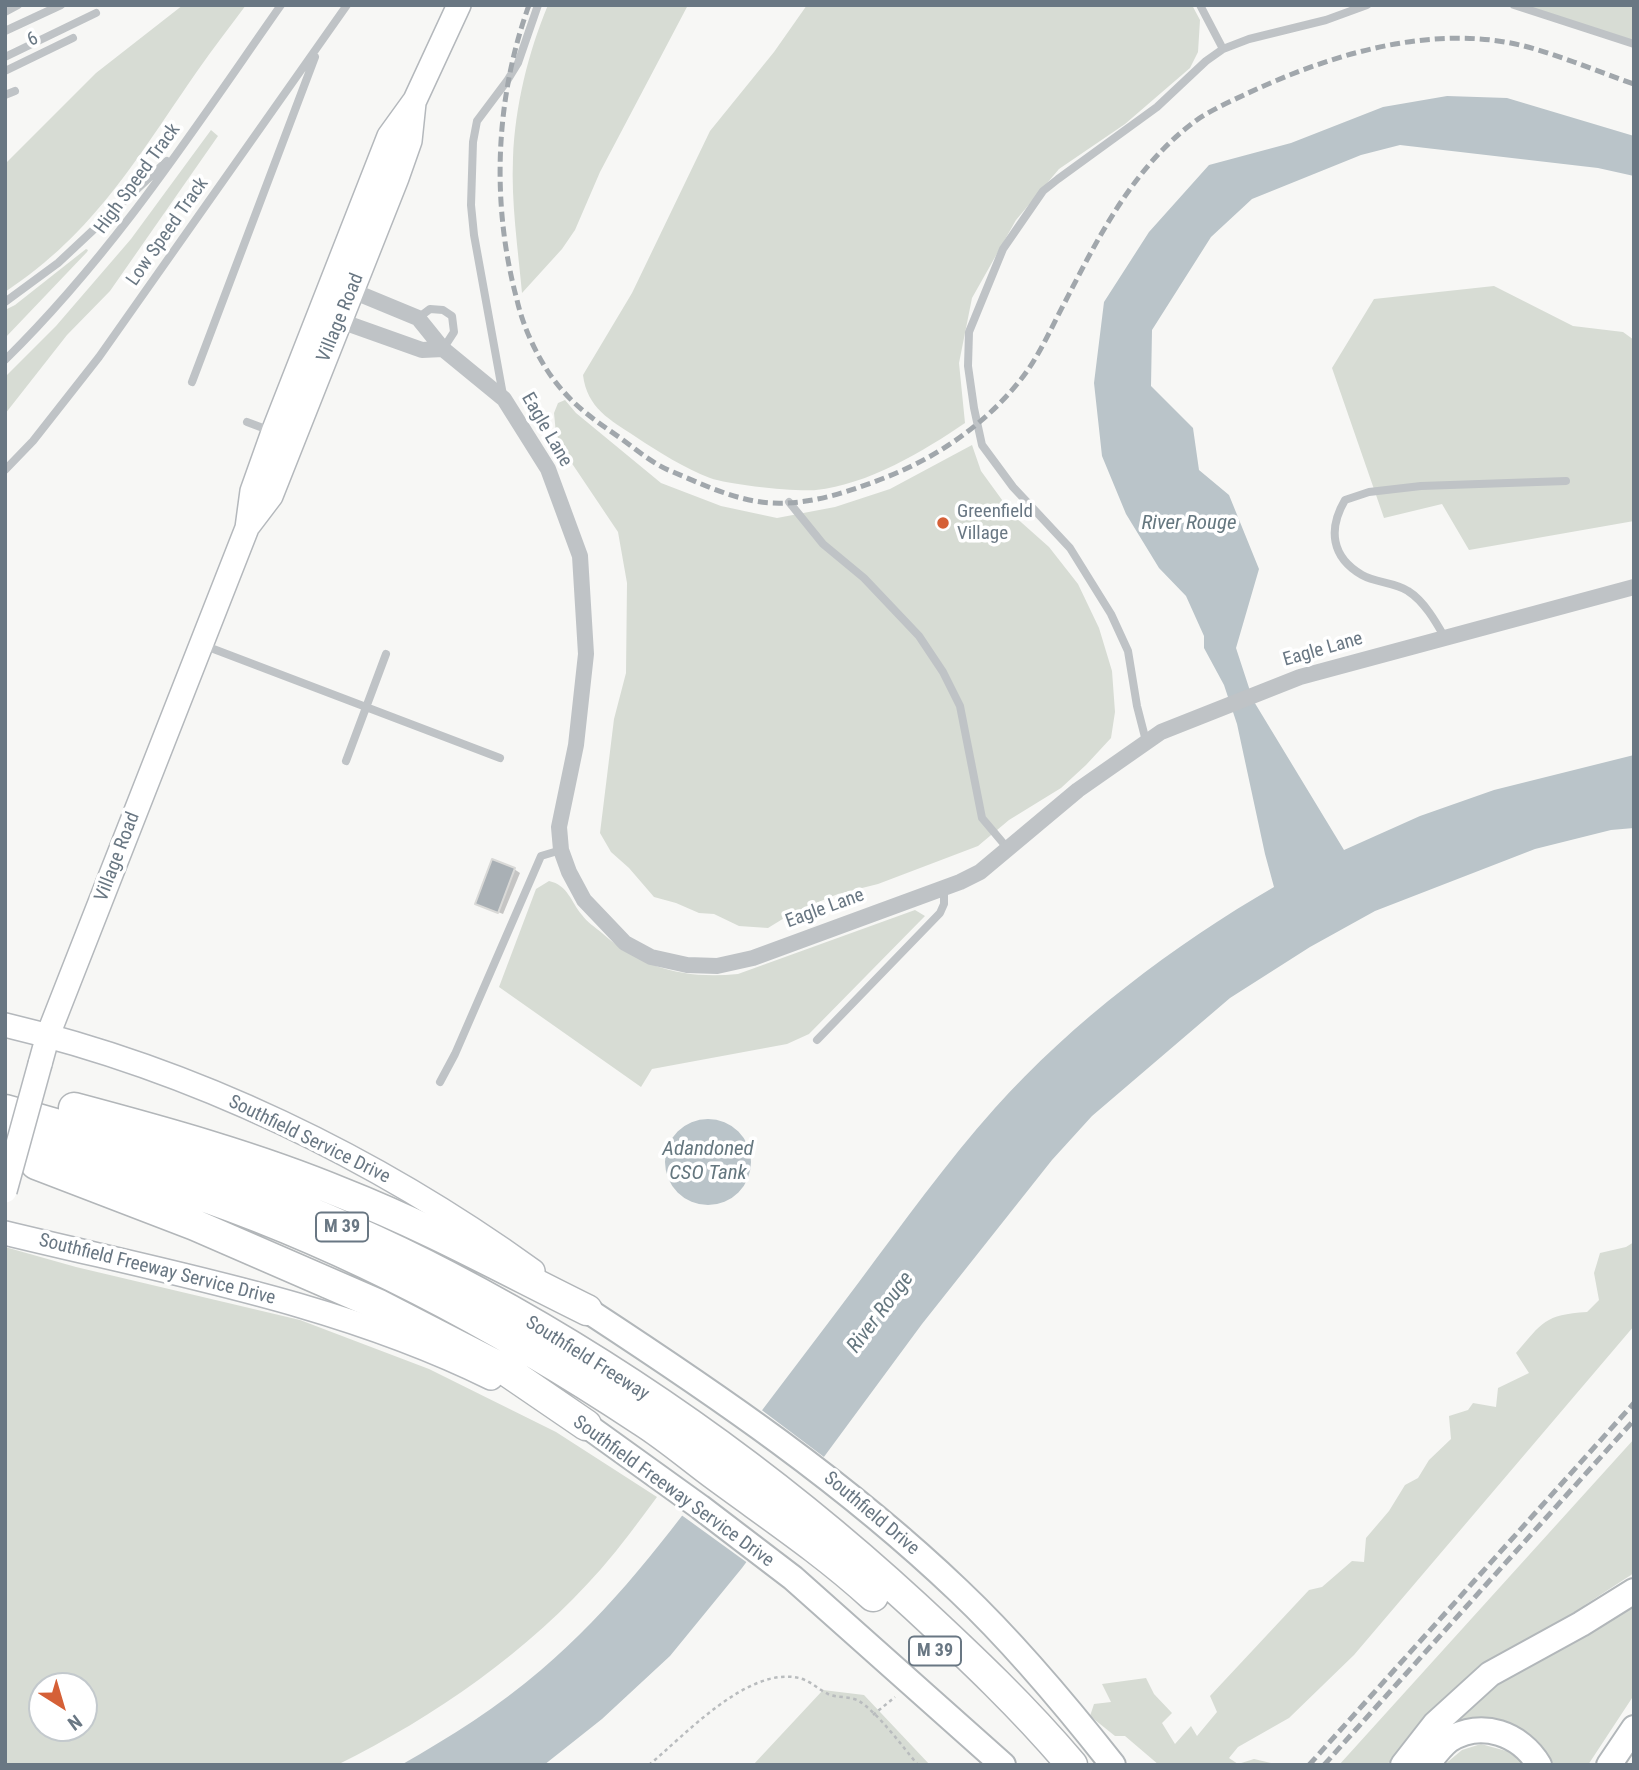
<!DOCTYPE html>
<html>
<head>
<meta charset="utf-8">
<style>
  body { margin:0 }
  #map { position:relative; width:1639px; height:1770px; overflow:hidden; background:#f7f7f5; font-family:"Roboto Condensed",sans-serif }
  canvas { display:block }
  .frame { position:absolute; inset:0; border:7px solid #697783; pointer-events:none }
  .north { position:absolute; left:28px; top:1672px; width:70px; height:70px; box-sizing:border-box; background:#fff; border:2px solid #c3c9cd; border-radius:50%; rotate:143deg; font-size:19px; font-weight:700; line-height:28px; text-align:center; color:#697783 }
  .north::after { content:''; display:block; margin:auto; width:24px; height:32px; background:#d56037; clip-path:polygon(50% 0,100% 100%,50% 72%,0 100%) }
</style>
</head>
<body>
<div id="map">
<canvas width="1639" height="1770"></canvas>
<div class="frame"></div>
<div class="north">N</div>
</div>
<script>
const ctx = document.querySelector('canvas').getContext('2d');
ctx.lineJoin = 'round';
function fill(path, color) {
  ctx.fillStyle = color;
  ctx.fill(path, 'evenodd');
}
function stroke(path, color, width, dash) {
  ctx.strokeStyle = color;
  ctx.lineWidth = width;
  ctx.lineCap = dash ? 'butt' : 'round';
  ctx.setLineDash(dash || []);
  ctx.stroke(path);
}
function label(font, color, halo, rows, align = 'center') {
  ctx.font = font + ' "Roboto Condensed",sans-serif';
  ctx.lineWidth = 7;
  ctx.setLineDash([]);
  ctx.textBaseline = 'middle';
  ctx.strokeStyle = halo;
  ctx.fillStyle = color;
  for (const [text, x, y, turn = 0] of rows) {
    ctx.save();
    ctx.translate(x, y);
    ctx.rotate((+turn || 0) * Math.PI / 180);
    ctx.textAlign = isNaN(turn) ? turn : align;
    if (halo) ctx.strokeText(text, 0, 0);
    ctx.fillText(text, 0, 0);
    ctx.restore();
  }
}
const green = new Path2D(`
  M183,5H246C230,27 213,48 198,70C138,156 96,232 5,292V164L96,73Z
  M548,5H688L600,172L575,230L562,249L522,293C518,249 511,202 513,158C515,106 528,53 548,5Z
  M807,5H1192L1200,20L1198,52L1190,68L1125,124L1059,169L1016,220L972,298L959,363L965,423C924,451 867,485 816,490C795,492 730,485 710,478C686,469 657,451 636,437C610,420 587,408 583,375L632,293L710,131L774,52Z
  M1509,5H1634V47Z
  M211,130L218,136L110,291L67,335L5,414V377L56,326L131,239Z
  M86,249L88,250L87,252L5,338V310L15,305Z
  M1494,286L1573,326L1623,332L1634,340V521L1469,550L1442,504L1384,518L1332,368L1374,299Z
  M565,400L576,413L661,483L721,506L777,518L835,507L890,489L972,445L981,471L1013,515L1049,547L1078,584L1099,628L1112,671L1115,712L1111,738L1086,765L1061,788L1009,820L978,846L878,884L838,894L794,912L768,928L739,926L714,914L699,913L676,903L654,897L629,868L611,852L600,833L614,719L626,673L627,583L618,532L569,459L556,434L554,413L558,403Z
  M549,881C568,885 571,902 582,915C587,922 595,927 602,933C642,969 685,979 738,974L915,910L925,916L809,1034L787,1044L652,1069L641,1087L499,987L536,889Z
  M1634,1242V1326L1354,1655L1289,1718L1238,1747L1229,1758L1238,1764L1254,1759L1271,1763L1270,1765H1159L1125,1736H1115L1090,1716L1094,1704L1111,1702L1102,1684L1146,1678L1154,1694L1172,1713L1162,1723L1175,1744L1191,1726L1197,1736L1217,1712L1210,1696L1309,1590L1322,1587L1352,1561L1364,1562L1366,1538L1389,1511L1405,1485L1418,1478L1429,1460L1451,1439L1449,1416L1468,1410L1473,1403L1496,1407L1498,1388L1529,1373L1516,1353C1543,1322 1544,1315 1587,1312L1599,1300L1594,1273L1600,1253L1626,1247Z
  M5,1247L76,1267L300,1320L429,1369L556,1432L657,1497C639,1521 621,1546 601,1569C528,1652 436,1716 337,1765H5ZM42,1686H84V1728H42Z
  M1634,1439V1573L1585,1605L1580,1613L1456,1687L1433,1708L1387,1765H1339Z
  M1634,1604V1695L1588,1765H1547L1454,1729L1450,1719L1476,1696Z
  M823,1690L864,1695L930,1765H753Z
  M1481,1744L1510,1752L1524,1765H1444L1462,1750Z`);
const water = new Path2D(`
  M1447,96L1507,98L1634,136V176L1598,168L1400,145L1361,155L1252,199L1211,237L1152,330L1151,386L1193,428L1199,470L1229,495L1259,569L1236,648L1253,700L1344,850L1420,816L1494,790L1634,755V828L1611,830L1535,849L1375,911L1310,947L1230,998L1092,1116L1052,1160L922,1324L742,1568L670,1656L602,1719L544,1765H401C450,1737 498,1707 541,1670C612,1610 667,1536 723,1462C768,1402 814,1342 859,1282C903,1223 946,1163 995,1108C1072,1022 1175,944 1274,887L1265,854L1237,724L1224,685L1204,648V636L1186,596L1159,568L1126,514L1102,456L1094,383L1104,302L1149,232L1209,165L1291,143L1383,107Z
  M665 1162a43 43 0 1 1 86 0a43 43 0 1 1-86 0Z`);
const pier = new Path2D(`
  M759,1408L828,1460L749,1564L680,1514Z`);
const shadow = new Path2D(`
  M514,869L520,873L503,914L483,906Z`);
const building = new Path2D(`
  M492,859L515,868L498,913L475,904Z`);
const path = new Path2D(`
  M873,1715L895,1697
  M649,1765C685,1735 748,1666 799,1678C809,1680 818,1689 828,1694C837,1698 850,1696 859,1701C879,1714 902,1746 918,1765`);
const lane = new Path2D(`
  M1200,5L1223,49
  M1514,5L1634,44
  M5,12L18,5
  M5,31L61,5
  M5,57L96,13
  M5,71L73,38
  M5,95L15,91
  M5,302L58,263L167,161
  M418,318L430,309L443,310L452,316L454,332L443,349
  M5,360C114,253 194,129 281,5
  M192,382L315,57
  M503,395L474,235L471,205L473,142L477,121L507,81L518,63L538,5
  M247,422L271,431
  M5,470L33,441L99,357L347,5
  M789,502L823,544L864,578L919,636L943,672L960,706L982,818L1009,850
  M1445,638C1436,622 1424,601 1408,591C1395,582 1376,583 1362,575C1331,557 1328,529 1345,500L1369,492L1421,486L1566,481
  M203,645L500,758
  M1146,741L1137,706L1128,651L1111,614L1070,548L1013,487L982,445L974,408L968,366L969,332L1003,249L1043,191L1058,179L1157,107L1206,61L1223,49L1249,39L1326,20L1367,5
  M346,761L386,654
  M817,1040L940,913L944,904V889
  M440,1082L455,1054L541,856L561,850`);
const street = new Path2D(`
  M343,287L418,318L443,349L504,399L548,469L580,556L586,654L576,745L559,827L561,850L569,872L584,900L625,943L651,957L687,965L717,966L753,958L960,882L980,872L1078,790L1161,732L1300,677L1634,587
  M332,318L422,350L443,349`);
const secondary = new Path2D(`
  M249,525L271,496L397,178L410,141L414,103
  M5,1025C195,1070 376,1158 533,1271
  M40,1064L48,1035L247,528L252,491L273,432L389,136L415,100L459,5
  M5,1233C169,1273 339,1303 491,1378`);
const primary = new Path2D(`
  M587,1310C717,1395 846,1483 959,1591C1015,1644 1065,1704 1113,1765
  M586,1425L700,1507L793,1578L1003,1765
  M1403,1765L1435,1724L1490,1674L1581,1624L1634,1591
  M1427,1765C1434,1756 1440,1747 1449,1740C1481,1719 1521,1734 1539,1765
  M1609,1765L1634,1728`);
const highway = new Path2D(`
  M74,1108C164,1132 255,1157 342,1193C426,1226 506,1270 587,1310
  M5,1110C157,1151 307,1203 447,1276C616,1364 775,1477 915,1606C970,1657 1024,1708 1072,1765
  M5,1136C73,1155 141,1174 208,1198C361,1252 506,1331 641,1420C668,1437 692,1458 718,1477C771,1516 825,1552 873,1596
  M36,1164L195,1225L379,1305L507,1371L586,1425`);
const rail = new Path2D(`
  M529,5C495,99 491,204 517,300C524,331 542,368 563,391C580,411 602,425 623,440C639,452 655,465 673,472C704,485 737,501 771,503C808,505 845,493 879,480C933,460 981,428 1018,383C1038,359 1050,330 1065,302C1099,236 1133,168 1194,122C1209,111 1229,102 1246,94C1331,54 1435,22 1528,47C1564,57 1599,72 1634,84
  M1309,1765L1634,1403
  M1324,1765L1634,1420`);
const secondaryBridge = new Path2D(`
  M5,1191L40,1064`);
const markers = [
  [943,523,7,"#d56037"]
];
const shields = [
  [342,1227,52],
  [935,1651,52]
];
const shieldNames = [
  ["M 39",342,1227],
  ["M 39",935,1651]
];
const streetNames = [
  ["6",33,40,-25],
  ["High Speed Track",138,179,-54],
  ["Low Speed Track",168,232,-55],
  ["Village Road",341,318,-68],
  ["Eagle Lane",546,430,60],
  ["Eagle Lane",1323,650,-16],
  ["Village Road",118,857,-69],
  ["Eagle Lane",825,909,-20],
  ["Southfield Service Drive",309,1140,26],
  ["Southfield Freeway Service Drive",157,1270,14],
  ["Southfield Freeway",587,1359,32],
  ["Southfield Freeway Service Drive",673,1492,36],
  ["Southfield Drive",871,1514,40]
];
const poiNames = [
  ["Greenfield",957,512],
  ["Village",957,534]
];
const waterNames = [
  ["River Rouge",1189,524],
  ["Adandoned",708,1150],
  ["CSO Tank",708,1174],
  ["River Rouge",881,1313,-53]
];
fill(green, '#d7dcd4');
fill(water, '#bac4c9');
fill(pier, '#f7f7f5');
fill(shadow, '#0003');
fill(building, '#a9b0b5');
stroke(building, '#d9d9d7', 2);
stroke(secondary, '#b4b8bc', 26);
stroke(primary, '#b2b7ba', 28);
stroke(highway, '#b2b6b9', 33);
stroke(path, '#b9bcbe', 2.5, [3.5, 3.5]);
stroke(lane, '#bfc3c6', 8);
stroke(street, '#bfc3c6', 16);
stroke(secondary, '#fff', 23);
stroke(primary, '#fff', 24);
stroke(highway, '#fff', 30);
stroke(rail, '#a1a7ac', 5, [10, 5]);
stroke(secondaryBridge, '#b4b8bc', 26, []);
stroke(secondaryBridge, '#fff', 23);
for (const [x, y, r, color] of markers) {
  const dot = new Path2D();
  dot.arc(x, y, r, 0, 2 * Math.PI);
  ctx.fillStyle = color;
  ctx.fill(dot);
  stroke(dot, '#fff', 2.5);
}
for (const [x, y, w] of shields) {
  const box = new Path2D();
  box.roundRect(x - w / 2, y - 14.5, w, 29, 5);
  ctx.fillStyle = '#fff';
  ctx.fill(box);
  stroke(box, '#697783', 2);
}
label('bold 18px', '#697783', null, shieldNames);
label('19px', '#697783', '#fff', streetNames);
label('19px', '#697783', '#fff', poiNames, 'left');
label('italic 21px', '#65777f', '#fff', waterNames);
</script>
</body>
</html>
